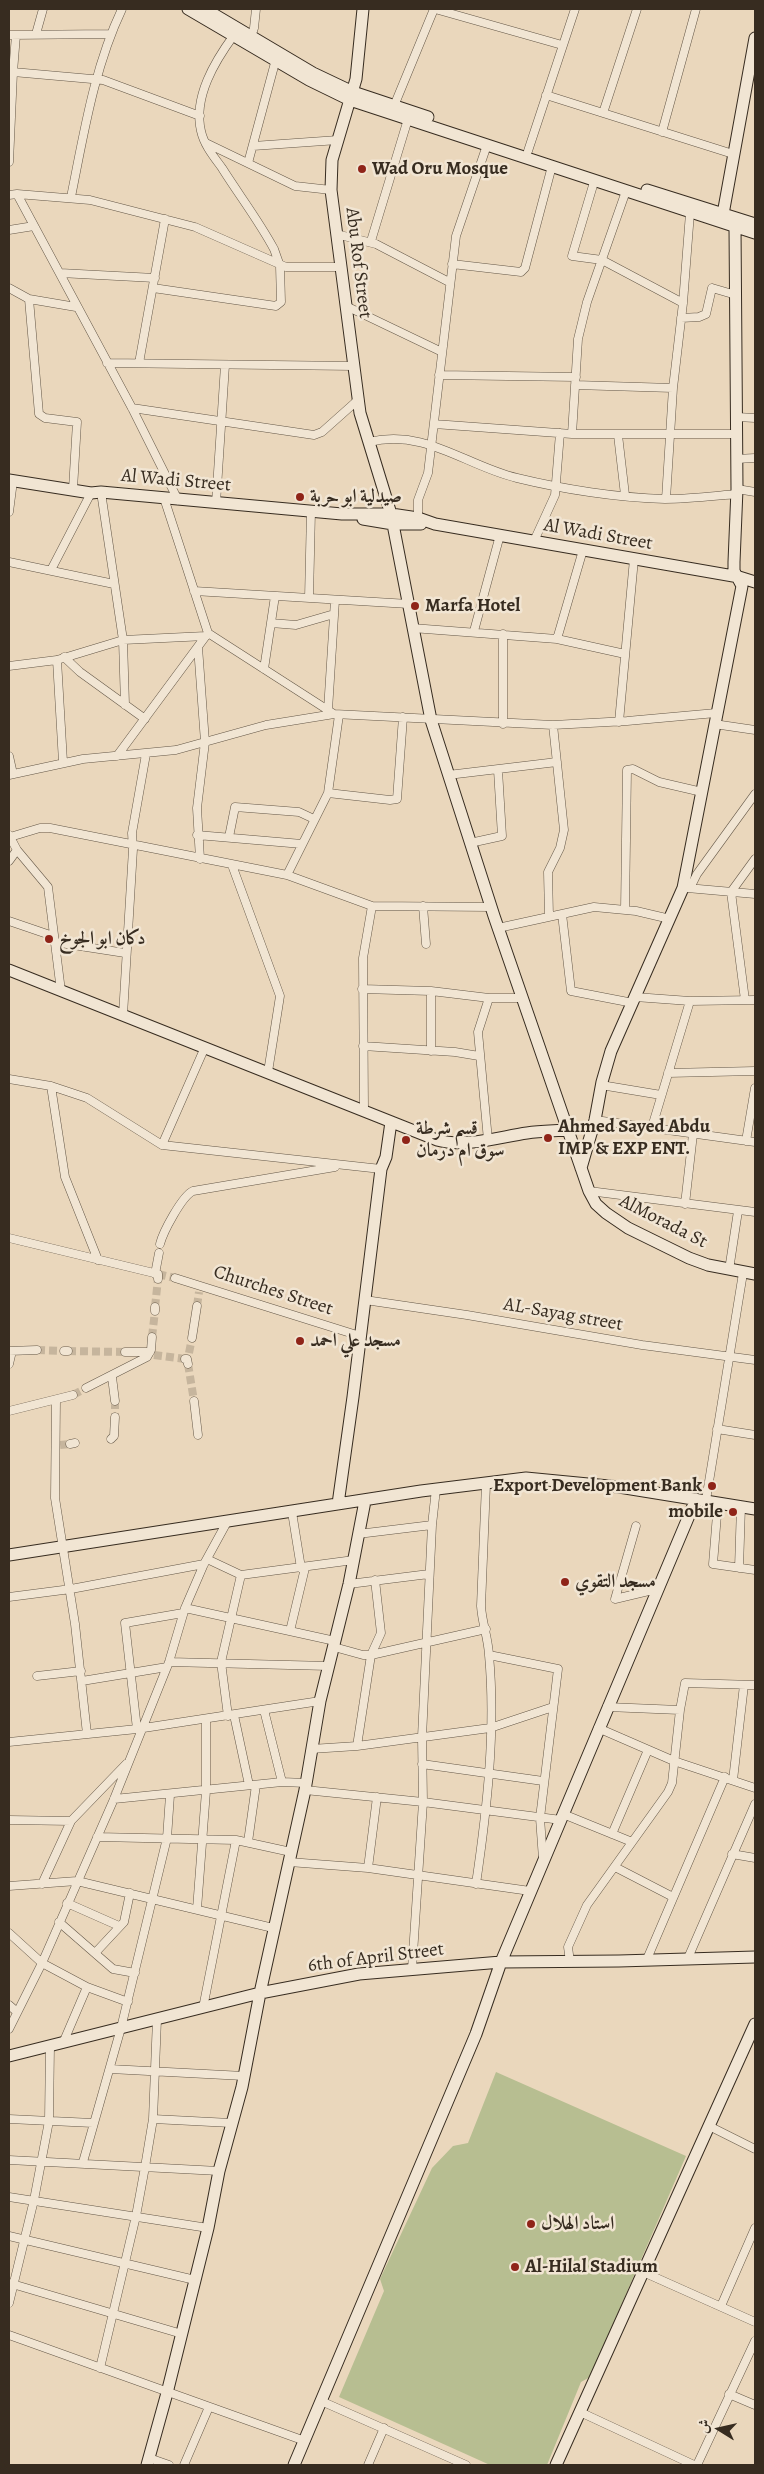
<!DOCTYPE html>
<html>
<head>
<meta charset="utf-8">
<style>
  body { margin:0 }
  #map { position:relative; width:764px; height:2474px; overflow:hidden; background:#ead7bc; font-family:Alegreya,Amiri,serif }
  canvas { display:block }
  .frame { position:absolute; inset:0; border:10px solid #372c20; pointer-events:none }
  .north { position:absolute; left:694px; top:2404px; width:50px; height:50px; -webkit-text-stroke:4px #f1e5d3; paint-order:stroke; rotate:280deg; font-size:14px; font-weight:700; line-height:20px; text-align:center; color:#372c20 }
  .north::after { content:''; display:block; margin:auto; width:18px; height:22px; background:#372c20; clip-path:polygon(50% 0,100% 100%,50% 72%,0 100%) }
</style>
</head>
<body>
<div id="map">
<canvas width="764" height="2474"></canvas>
<div class="frame"></div>
<div class="north">ش</div>
</div>
<script>
const ctx = document.querySelector('canvas').getContext('2d');
ctx.lineJoin = 'round';
function fill(path, color) {
  ctx.fillStyle = color;
  ctx.fill(path, 'evenodd');
}
function stroke(path, color, width, dash) {
  ctx.strokeStyle = color;
  ctx.lineWidth = width;
  ctx.lineCap = dash ? 'butt' : 'round';
  ctx.setLineDash(dash || []);
  ctx.stroke(path);
}
function label(font, color, halo, rows, align = 'center') {
  ctx.font = font + ' Alegreya,Amiri,serif';
  ctx.lineWidth = 5;
  ctx.setLineDash([]);
  ctx.textBaseline = 'middle';
  ctx.strokeStyle = halo;
  ctx.fillStyle = color;
  for (const [text, x, y, turn = 0] of rows) {
    ctx.save();
    ctx.translate(x, y);
    ctx.rotate((+turn || 0) * Math.PI / 180);
    ctx.textAlign = isNaN(turn) ? turn : align;
    if (halo) ctx.strokeText(text, 0, 0);
    ctx.fillText(text, 0, 0);
    ctx.restore();
  }
}
const green = new Path2D(`
  M496,2072L686,2156L590,2377L581,2382L547,2465H490L339,2397L384,2291L380,2279L432,2168L453,2146L468,2143Z`);
const streetTunnel = new Path2D(`
  M158,1274L175,1278
  M197,1306L199,1292
  M155,1307L158,1279
  M152,1337L155,1311
  M37,1350L64,1351
  M68,1351L125,1352
  M189,1353L192,1338
  M154,1355L185,1359
  M188,1364L194,1401
  M73,1395L86,1388
  M115,1401V1417
  M60,1445L70,1444`);
const street = new Path2D(`
  M435,9L562,45
  M36,34L43,9
  M9,35L111,34
  M250,40L254,28L256,9
  M13,72L16,35
  M546,95L733,154
  M394,106L434,9
  M603,113L637,9
  M662,132L696,9
  M206,143L295,186L331,190
  M253,146L338,140
  M528,151L575,9
  M9,162L13,72L103,80L200,116
  M248,163L276,59
  M594,182L572,256L602,260L683,303
  M17,194L90,200L195,227L286,267H341
  M9,195L17,194L132,408L178,500
  M71,197C84,133 94,68 122,9
  M9,230L34,226
  M336,234L376,244L449,282
  M371,241L408,119
  M452,264L521,272L525,268L552,166
  M60,273L155,278
  M9,288L29,299L39,414L45,418L77,422L73,489
  M153,288L276,306L281,302L280,266L274,249C259,221 239,195 222,168C214,157 204,145 201,131C193,97 215,61 234,35
  M29,299L76,307
  M346,306L442,352
  M681,318L699,317L706,314L712,288L736,295
  M107,363L354,366
  M139,363L165,219
  M439,375L576,377
  M575,385L673,388
  M132,408L314,435L322,432L359,399
  M737,417L755,418
  M434,424L572,434H737
  M572,434L578,339L587,302L626,191
  M618,435L625,495
  M369,442C425,428 466,466 517,478C562,489 619,498 665,499C689,499 713,496 737,494
  M736,459L755,458
  M737,489L755,492
  M101,492L123,640L125,705
  M164,498L208,633L334,714L553,725L627,721L716,713
  M666,499L673,388L683,303L690,213
  M216,503L225,365
  M9,512L13,481
  M418,518V500L428,473L456,236L487,145
  M534,541L555,495L560,433
  M9,562L114,584
  M51,570L91,493
  M194,591L409,604
  M309,598L311,511
  M271,623L296,625L334,614
  M412,628L557,639L625,654
  M474,631L500,535
  M503,634V724
  M557,639L583,550
  M198,647L205,742L197,808L200,859
  M64,657L80,672L145,719
  M57,660L63,762
  M9,666L57,660L123,640L206,636
  M264,669L275,596
  M328,710L335,600
  M619,722L634,559
  M714,724L755,730
  M9,756L13,774
  M117,756L208,633
  M9,775L83,759L176,750L266,725L334,714
  M448,775L557,762
  M328,793L390,800L397,799L403,717
  M9,835L17,850L48,887L61,991
  M197,835L302,844
  M10,837L40,828H50L287,875L372,906L491,907
  M229,837L235,807L299,812L314,819
  M470,843L502,836L498,770
  M9,861L17,850
  M232,865L280,996L268,1072
  M287,875L328,793L339,715
  M687,888L755,894
  M690,888L697,874L755,794
  M423,906L426,944
  M625,910L627,770L633,769L659,782L702,792
  M562,914L571,991L633,1003
  M549,916L548,872L560,848L564,830L553,725
  M9,921L53,936
  M498,928L594,907L636,911L670,919
  M54,942L125,953
  M362,989L431,991L489,998H522
  M635,997L690,1001L755,1000
  M745,1000L731,892L755,859
  M123,1015L133,849L132,833L146,754
  M363,1046L455,1052L479,1056
  M431,1051V991
  M668,1073L755,1071
  M9,1079L51,1086L87,1098L162,1145L381,1169
  M601,1085L661,1095
  M51,1086L65,1177L98,1260
  M364,1110L363,958L372,906
  M595,1120L755,1142
  M652,1127L690,1001
  M488,1140L478,1032L489,998
  M746,1141L755,1088
  M162,1145L205,1047
  M589,1191L755,1212
  M685,1204L693,1134
  M9,1238L158,1274V1279
  M160,1244C163,1232 182,1196 193,1191L335,1167
  M729,1270L738,1211
  M155,1274L159,1253
  M175,1278L360,1336
  M365,1300L467,1315L642,1345L755,1360
  M155,1311V1307
  M192,1338L197,1306
  M9,1351L37,1350
  M64,1351H68
  M125,1352H150
  M185,1359H187L188,1364
  M9,1364L12,1351
  M112,1377L115,1401
  M86,1388L147,1357L151,1350L152,1337
  M56,1400L55,1498L75,1624L87,1734
  M194,1401L198,1435
  M9,1411L73,1395
  M717,1429L755,1435
  M111,1439L114,1436L115,1417
  M70,1444L75,1443
  M706,1500L743,1273
  M718,1502L713,1564L755,1570
  M292,1512L301,1568
  M636,1526L615,1599L657,1589
  M358,1534L432,1525
  M207,1559L241,1575L354,1560
  M739,1568L741,1506
  M349,1584L429,1574
  M9,1597L71,1589L204,1564
  M185,1608L335,1641
  M290,1631L305,1568
  M334,1647L363,1655H371L486,1629
  M489,1655L558,1669L540,1818L543,1859
  M169,1662L329,1666
  M37,1676L81,1671
  M82,1681L167,1667
  M607,1707L680,1710
  M264,1710L282,1782
  M234,1715L249,1785
  M228,1716L221,1662L241,1575
  M598,1728L674,1761L755,1788
  M137,1729L125,1623L183,1613
  M9,1742L137,1729L320,1701
  M357,1746L371,1655L381,1633L375,1580
  M311,1749L357,1746L490,1728L553,1707
  M422,1764L543,1781
  M733,1780L744,1685
  M305,1790L423,1802L561,1820
  M114,1799L282,1782L306,1783
  M563,1814L632,1842
  M9,1820L71,1821
  M612,1834L648,1750
  M97,1837L236,1840L291,1852
  M248,1842L256,1785
  M732,1854L755,1858
  M289,1862L368,1868L530,1891
  M615,1867L673,1897
  M368,1868L377,1797
  M42,1884L71,1821L126,1764
  M476,1884C487,1809 496,1731 489,1655C488,1637 482,1623 481,1606L486,1484
  M9,1886L77,1881L273,1928
  M67,1903L119,1926
  M197,1909L206,1791V1720
  M59,1922L113,1969L135,1973
  M9,1933L42,1963L87,1987L128,2002
  M96,1952L124,1922L130,1893
  M688,1958L755,1804
  M647,1959L725,1777
  M570,1962L568,1947L587,1905L668,1792L672,1783L680,1710L685,1683L755,1685
  M412,1969L423,1802L422,1737L432,1525L436,1489
  M9,2005L17,2012
  M203,2008L236,1840
  M9,2029L42,1963L114,1799L169,1662L185,1608L204,1564L227,1522
  M63,2043L87,1987
  M110,2069L244,2076
  M9,2119L93,2123
  M153,2119L231,2123
  M709,2126L755,2149
  M9,2160L219,2171
  M83,2162L121,2028L167,1838L170,1795
  M9,2197L208,2228
  M9,2236L195,2280
  M643,2272L755,2322
  M9,2283L182,2334
  M9,2303L34,2200L49,2121L50,2045
  M721,2306L755,2228
  M9,2335L305,2441
  M100,2368L136,2216L145,2167L153,2119L157,2019
  M729,2394L755,2405
  M321,2401L466,2465
  M580,2412L694,2465
  M149,2458L169,2465
  M184,2465L209,2407
  M368,2465L384,2428
  M697,2465L755,2341`);
const secondary = new Path2D(`
  M188,9L309,80L350,100L755,233
  M205,9L313,73L353,92L428,117
  M363,9L356,79L332,160L331,190L360,413L391,514L431,720L494,916L589,1191L596,1204L606,1213L628,1228L689,1258L708,1265L755,1274
  M647,190L755,224
  M723,214L755,38
  M9,480L91,493L101,492L342,514H391L418,518L435,524L739,577L755,582
  M363,519L393,524H421
  M9,970L437,1140C465,1148 499,1137 527,1133C540,1131 554,1131 567,1130
  M581,1168L595,1120L602,1082L611,1051L683,888L742,586L734,571V562L737,489L735,227
  M338,1504L353,1397L381,1169L386,1157L391,1122
  M9,1555L421,1491L526,1478L619,1487L755,1509
  M9,2056L260,1993L359,1974L501,1962L619,1961L755,1957
  M147,2465L167,2393L208,2228L219,2171L242,2087L260,1993L305,1790L320,1701L349,1584L365,1501
  M294,2465L476,2034L501,1962L696,1499
  M556,2465L755,2024`);
const markers = [
  [362,169,5,"#8f2418"],
  [300,497,5,"#8f2418"],
  [415,606,5,"#8f2418"],
  [49,939,5,"#8f2418"],
  [548,1138,5,"#8f2418"],
  [406,1140,5,"#8f2418"],
  [300,1341,5,"#8f2418"],
  [712,1486,5,"#8f2418"],
  [733,1512,5,"#8f2418"],
  [565,1582,5,"#8f2418"],
  [531,2224,5,"#8f2418"],
  [515,2267,5,"#8f2418"]
];
const poiNames = [
  ["Wad Oru Mosque",372,169],
  ["صيدلية ابو حربة",310,497],
  ["Marfa Hotel",425,606],
  ["دكان ابو الجوخ",59,939],
  ["Ahmed Sayed Abdu",558,1127],
  ["IMP & EXP ENT.",558,1149],
  ["قسم شرطة",416,1129],
  ["سوق ام درمان",416,1151],
  ["مسجد علي احمد",310,1341],
  ["Export Development Bank",702,1486,"right"],
  ["mobile",723,1512,"right"],
  ["مسجد التقوي",575,1582],
  ["استاد الهلال",541,2224],
  ["Al-Hilal Stadium",525,2267]
];
const streetNames = [
  ["Abu Rof Street",358,263,83],
  ["Al Wadi Street",176,481,5],
  ["Al Wadi Street",598,535,10],
  ["AlMorada St",663,1222,27],
  ["Churches Street",273,1291,18],
  ["AL-Sayag street",563,1315,10],
  ["6th of April Street",376,1958,-7]
];
fill(green, '#b7be91');
stroke(streetTunnel, '#c6b59d', 8, [8, 4]);
stroke(street, '#645747', 9);
stroke(secondary, '#372c20', 13);
stroke(street, '#f1e5d3', 8);
stroke(secondary, '#f1e5d3', 11);
for (const [x, y, r, color] of markers) {
  const dot = new Path2D();
  dot.arc(x, y, r, 0, 2 * Math.PI);
  ctx.fillStyle = color;
  ctx.fill(dot);
  stroke(dot, '#f1e5d3', 2);
}
label('bold 19px', '#372c20', '#f1e5d3', poiNames, 'left');
label('19px', '#372c20', '#f1e5d3', streetNames);
</script>
</body>
</html>
